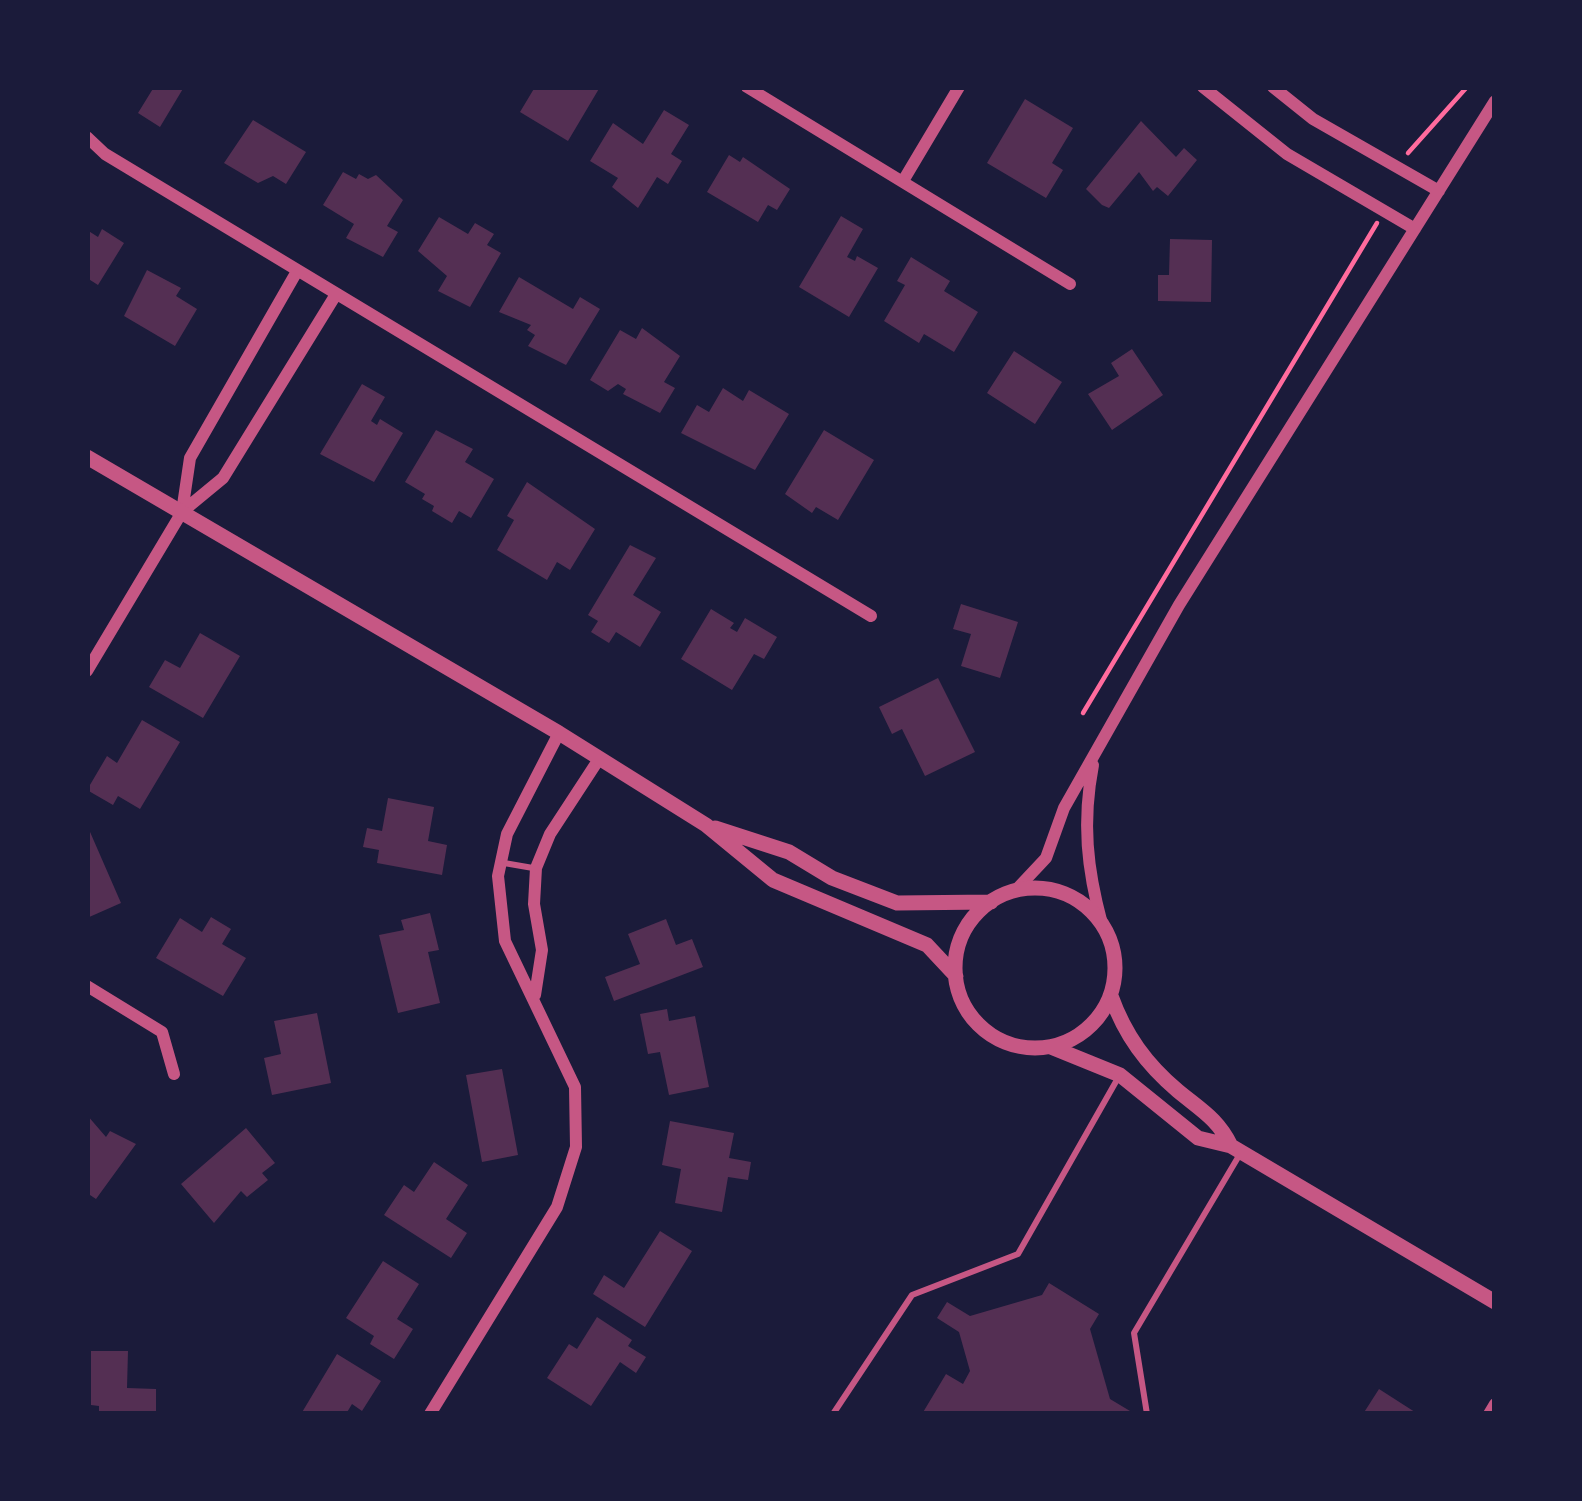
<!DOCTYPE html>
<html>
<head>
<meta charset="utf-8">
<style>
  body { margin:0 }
  #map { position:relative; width:1582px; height:1501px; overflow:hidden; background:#1b1b3a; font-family:"Exo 2",sans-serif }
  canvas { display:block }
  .frame { position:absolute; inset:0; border:90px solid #1b1b3a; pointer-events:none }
</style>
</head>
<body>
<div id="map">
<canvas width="1582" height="1501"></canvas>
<div class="frame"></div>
</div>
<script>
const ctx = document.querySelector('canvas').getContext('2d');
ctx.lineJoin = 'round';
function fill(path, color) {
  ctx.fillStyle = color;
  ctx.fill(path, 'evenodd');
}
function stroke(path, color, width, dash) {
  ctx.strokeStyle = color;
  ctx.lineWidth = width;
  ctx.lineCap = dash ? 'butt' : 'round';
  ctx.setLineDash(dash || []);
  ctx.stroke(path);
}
const building = new Path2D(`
  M154,87H184L160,127L138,113Z
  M535,87H600L568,141L520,112Z
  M1025,99L1073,128L1052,163L1063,170L1046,198L987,163Z
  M664,110L689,125L671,154L682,161L668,184L657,177L638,208L612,187L618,178L590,161L613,123L643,144Z
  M253,120L306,152L286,184L273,176L258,183L224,163Z
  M1141,121L1176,157L1184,148L1197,160L1168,196L1157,187L1153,191L1139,172L1109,208L1102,205L1086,189Z
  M729,155L740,162L743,157L790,189L777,210L768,205L758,222L707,192Z
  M343,172L356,179L359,174L368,179L376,175L403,200L387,226L398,232L383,257L346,238L354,224L323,205Z
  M841,216L863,229L847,257L855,261L857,256L878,268L849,317L799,287Z
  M439,217L468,234L475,223L494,234L487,245L501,253L470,307L438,291L447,276L418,251Z
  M102,229L124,243L98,285L87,278V230L98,237Z
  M1170,239L1212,240L1211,302L1158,301V275H1169Z
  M911,257L950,281L944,291L978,312L954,352L924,334L919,343L884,321L905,285L897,281Z
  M147,270L181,288L176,296L197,309L175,346L124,316Z
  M519,277L573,309L580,297L600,309L566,365L528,346L535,335L527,330L531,325L499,312Z
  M642,328L680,356L664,382L675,388L660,413L623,394L626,389L618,384L608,391L590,380L620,330L636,339Z
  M1132,349L1163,395L1112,430L1088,394L1119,376L1111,363Z
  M1014,351L1062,382L1035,424L987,393Z
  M362,384L385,397L371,421L377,425L380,419L403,433L374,482L320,454Z
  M723,388L743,401L749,390L789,414L755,470L681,433L697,405L709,412Z
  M436,430L473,449L465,462L494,479L471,518L459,511L452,523L432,511L434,506L422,499L425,494L405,482Z
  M824,430L874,460L838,520L816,507L812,513L785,494Z
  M527,482L595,529L570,570L557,562L547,580L497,550L514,520L507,516Z
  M630,545L656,558L633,595L661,612L640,647L616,632L609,643L591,632L598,621L588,615Z
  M961,604L1018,622L1000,678L961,666L971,634L953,629Z
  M711,609L734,623L730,628L737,632L745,618L777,637L764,659L754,654L732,690L681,659Z
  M200,633L240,656L203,718L149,687L165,660L180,668Z
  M938,678L975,752L925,776L902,729L892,734L879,707Z
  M142,720L180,742L140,809L118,796L113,805L87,790L107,756L117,763Z
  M388,798L434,807L428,841L447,845L442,875L377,863L379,850L363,847L367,828L382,831Z
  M87,825L121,903L87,918Z
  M430,913L439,950L428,952L440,1003L398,1013L379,935L404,930L401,920Z
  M211,917L231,929L222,944L246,958L223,996L156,958L180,918L202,932Z
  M666,919L676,945L692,939L703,967L614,1001L605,977L640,964L628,934Z
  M667,1009L669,1021L695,1016L709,1087L669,1095L660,1052L648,1054L640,1014Z
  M317,1013L331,1083L272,1095L264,1058L281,1054L274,1021Z
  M502,1069L518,1155L482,1162L466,1075Z
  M87,1115L106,1137L110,1131L136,1144L96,1199L87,1193Z
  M670,1121L734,1133L729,1158L751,1162L748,1180L728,1177L722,1212L675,1203L681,1169L662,1165Z
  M246,1128L275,1163L262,1173L268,1180L247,1197L241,1191L214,1223L181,1184Z
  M434,1162L468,1185L446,1219L467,1233L451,1258L384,1215L404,1185L414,1192Z
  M660,1231L692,1251L645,1327L593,1294L604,1275L624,1288Z
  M383,1261L419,1284L397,1319L413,1329L394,1359L370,1344L374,1336L346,1318Z
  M1049,1283L1099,1314L1090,1329L1110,1399L1135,1414H922L946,1374L963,1384L970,1371L959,1332L937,1318L947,1302L970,1316L1042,1295Z
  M597,1317L632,1340L628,1346L646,1357L636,1373L620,1362L591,1406L547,1378L569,1344L577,1349Z
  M91,1351H128L127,1388L156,1389V1414H99V1406L91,1405Z
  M337,1354L381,1381L362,1411L352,1404L346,1414H301Z
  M1379,1389L1418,1414H1363Z`);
const path = new Path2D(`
  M1408,153L1467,87
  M1083,713L1377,223`);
const service = new Path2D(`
  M504,863L533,868
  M833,1414L912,1295L1018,1254L1118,1078
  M1147,1414L1134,1333L1240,1154`);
const minor = new Path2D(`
  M747,87L1070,284
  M1203,87L1287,154L1415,229
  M1273,87L1313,119L1439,191
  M87,137L105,154L871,616
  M903,181L959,87
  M183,511L223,478L335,296
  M87,671L182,512L190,458L296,273
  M1093,765C1082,822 1087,869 1102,924
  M1015,891L1046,858L1064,808L1179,605L1495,101
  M87,986L162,1032L174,1074
  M535,995L542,950L534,904L536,868L550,834L599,759
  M430,1414L557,1207L576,1147L575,1087L505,941L498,876L507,834L559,733
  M1489,1414L1495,1404`);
const tertiary = new Path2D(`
  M87,457L559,733L706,825L773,880L927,945L956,976
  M715,828L789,852L832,878L897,903L991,902
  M955 968a80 80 0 1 1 160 0a80 80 0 1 1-160 0Z
  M1111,996C1125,1035 1146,1064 1178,1091C1201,1110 1218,1119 1231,1146
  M1051,1047L1120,1075L1198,1138L1231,1146L1495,1302`);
fill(building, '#542f53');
stroke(path, '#ff6b9d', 4.5);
stroke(service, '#c65784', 6);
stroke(minor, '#c65784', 12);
stroke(tertiary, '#c65784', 15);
</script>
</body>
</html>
